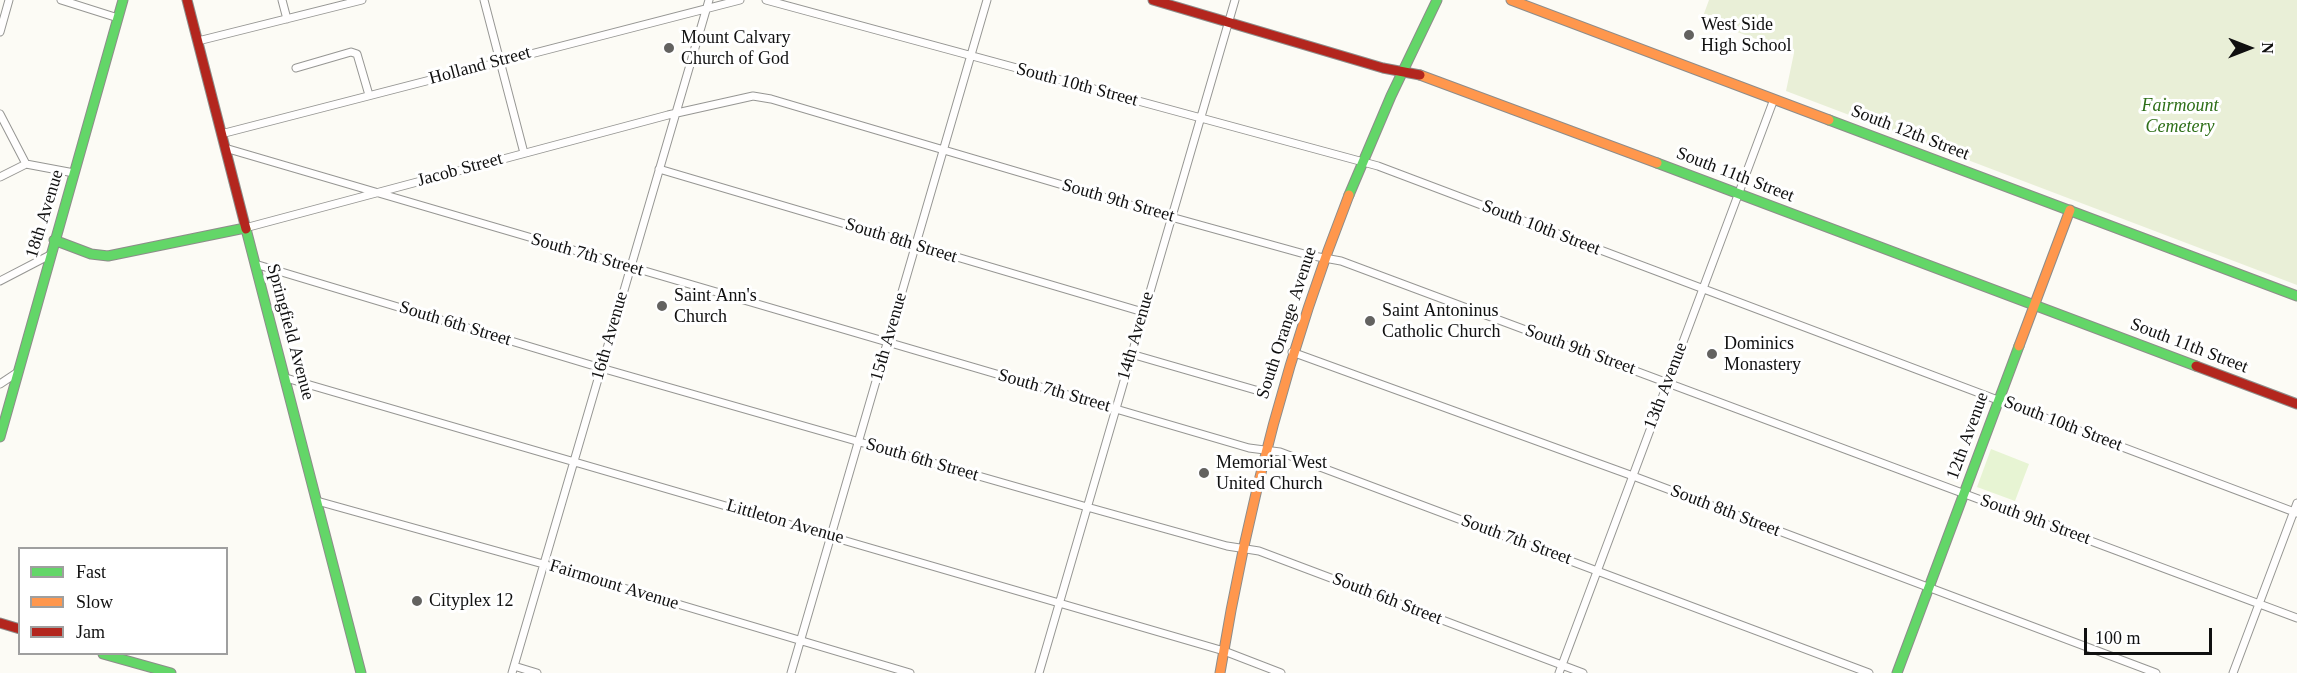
<!DOCTYPE html>
<html>
<head>
<meta charset="utf-8">
<style>
  body { margin:0 }
  #map { position:relative; width:2297px; height:673px; overflow:hidden; background:#fcfbf5; font-family:"Times New Roman",serif }
  canvas { display:block }
  .legend { position:absolute; left:18px; top:547px; width:210px; height:108px; box-sizing:border-box; background:#fff; border:2px solid #9f9f9f; margin:0; padding:8px 10px; list-style:none; font-size:18px; color:#101010 }
  .legend li { display:flex; align-items:center; gap:12px; height:30px }
  .legend b { width:30px; border:2px solid #9f9f9f }
  .north { position:absolute; left:2219px; top:18px; width:60px; height:60px; -webkit-text-stroke:4px #fff; paint-order:stroke; rotate:90deg; font-size:16px; font-weight:700; line-height:24px; text-align:center; color:#101010 }
  .north::after { content:''; display:block; margin:auto; width:21px; height:27px; background:#101010; clip-path:polygon(50% 0,100% 100%,50% 72%,0 100%) }
  .scale { position:absolute; left:2084px; top:628px; width:128px; height:27px; box-sizing:border-box; border:3px solid #101010; border-top:0; padding-left:8px; font-size:18px; line-height:21px; white-space:nowrap; color:#101010; -webkit-text-stroke:4px #fff; paint-order:stroke }
</style>
</head>
<body>
<div id="map">
<canvas width="2297" height="673"></canvas>
<ul class="legend">
<li><b style="height:8px;background:#63d668"></b>Fast</li>
<li><b style="height:8px;background:#ff974d"></b>Slow</li>
<li><b style="height:8px;background:#b3261e"></b>Jam</li>
</ul>
<div class="north">N</div>
<div class="scale">100 m</div>
</div>
<script>
const ctx = document.querySelector('canvas').getContext('2d');
ctx.lineJoin = 'round';
function fill(path, color) {
  ctx.fillStyle = color;
  ctx.fill(path, 'evenodd');
}
function stroke(path, color, width, dash) {
  ctx.strokeStyle = color;
  ctx.lineWidth = width;
  ctx.lineCap = dash ? 'butt' : 'round';
  ctx.setLineDash(dash || []);
  ctx.stroke(path);
}
function label(font, color, halo, rows, align = 'center') {
  ctx.font = font + ' "Times New Roman",serif';
  ctx.lineWidth = 6;
  ctx.setLineDash([]);
  ctx.textBaseline = 'middle';
  ctx.strokeStyle = halo;
  ctx.fillStyle = color;
  for (const [text, x, y, turn = 0] of rows) {
    ctx.save();
    ctx.translate(x, y);
    ctx.rotate((+turn || 0) * Math.PI / 180);
    ctx.textAlign = isNaN(turn) ? turn : align;
    if (halo) ctx.strokeText(text, 0, 0);
    ctx.fillText(text, 0, 0);
    ctx.restore();
  }
}
const green = new Path2D(`
  M1991,449L2029,464L2015,501L1977,487Z`);
const cemetery = new Path2D(`
  M1709,0H2297V285L1786,91L1794,53L1702,19Z`);
const street = new Path2D(`
  M61,0L118,18
  M282,0L287,19
  M484,0L524,153
  M766,0L1378,166L2297,513
  M0,32L9,0
  M198,41L362,0
  M296,68L351,52L357,54L369,95
  M0,114L26,164
  M221,134L740,0
  M225,148L1249,448L1280,452L1869,673
  M659,169L1143,312
  M0,177L26,164L74,173
  M245,228L668,115L753,96L771,99L1171,217L1308,255L1341,261L2297,618
  M255,264L601,368L1087,507L1227,546L1259,551L1583,673
  M0,281L50,255
  M1292,352L1633,476L2156,673
  M1131,354L1259,391
  M286,378L1224,651L1281,673
  M0,384L18,372
  M317,501L543,564L910,673
  M514,666L537,673
  M512,673L709,0
  M791,673L987,0
  M1039,673L1235,0
  M1559,673L1774,99
  M2233,673L2297,503`);
const fast = new Path2D(`
  M1829,120L2297,296
  M1657,163L2196,366
  M1349,195L1391,96L1437,0
  M246,229L361,673
  M54,240L91,254L108,256L245,228
  M0,437L123,0
  M103,654L171,673
  M1897,673L2019,346`);
const slow = new Path2D(`
  M1511,0L1829,120
  M1420,75L1657,163
  M2019,346L2070,210
  M1220,673C1247,508 1288,350 1349,195`);
const jam = new Path2D(`
  M187,0L246,229
  M1153,0L1383,68L1420,75
  M2196,366L2297,404
  M0,623L20,629`);
const markers = [
  [1689,35,6,"#636260"],
  [669,48,6,"#636260"],
  [662,306,6,"#636260"],
  [1370,321,6,"#636260"],
  [1712,354,6,"#636260"],
  [1204,473,6,"#636260"],
  [417,601,6,"#636260"]
];
const poiNames = [
  ["West Side",1701,25],
  ["High School",1701,46],
  ["Mount Calvary",681,38],
  ["Church of God",681,59],
  ["Saint Ann's",674,296],
  ["Church",674,317],
  ["Saint Antoninus",1382,311],
  ["Catholic Church",1382,332],
  ["Dominics",1724,344],
  ["Monastery",1724,365],
  ["Memorial West",1216,463],
  ["United Church",1216,484],
  ["Cityplex 12",429,601]
];
const streetNames = [
  ["Holland Street",480,66,-15],
  ["South 10th Street",1077,85,15],
  ["South 12th Street",1910,133,21],
  ["Jacob Street",460,170,-15],
  ["South 11th Street",1735,175,21],
  ["South 9th Street",1118,201,16],
  ["18th Avenue",45,214,-73],
  ["South 10th Street",1541,228,21],
  ["South 8th Street",901,241,17],
  ["South 7th Street",587,255,16],
  ["South Orange Avenue",1287,323,-72],
  ["South 6th Street",455,324,17],
  ["Springfield Avenue",290,332,75],
  ["16th Avenue",610,336,-74],
  ["14th Avenue",1136,336,-74],
  ["15th Avenue",889,337,-74],
  ["South 11th Street",2189,346,21],
  ["South 9th Street",1580,350,20],
  ["13th Avenue",1666,386,-69],
  ["South 7th Street",1054,391,16],
  ["South 10th Street",2063,424,21],
  ["12th Avenue",1968,436,-70],
  ["South 6th Street",922,460,16],
  ["South 8th Street",1725,511,21],
  ["South 9th Street",2035,520,20],
  ["Littleton Avenue",785,522,16],
  ["South 7th Street",1516,540,20],
  ["Fairmount Avenue",614,585,17],
  ["South 6th Street",1387,599,21]
];
const parkNames = [
  ["Fairmount",2180,106],
  ["Cemetery",2180,127]
];
fill(green, '#e7f4d3');
fill(cemetery, '#e9efd7');
stroke(street, '#969693', 9);
stroke(fast, '#8d8c8a', 11);
stroke(slow, '#8d8c8a', 11);
stroke(jam, '#8d8c8a', 11);
stroke(street, '#fffefe', 7);
stroke(fast, '#63d668', 9);
stroke(slow, '#ff974d', 9);
stroke(jam, '#b3261e', 9);
for (const [x, y, r, color] of markers) {
  const dot = new Path2D();
  dot.arc(x, y, r, 0, 2 * Math.PI);
  ctx.fillStyle = color;
  ctx.fill(dot);
  stroke(dot, '#fff', 2);
}
label('18px', '#101010', '#fff', poiNames, 'left');
label('18px', '#101010', '#fff', streetNames);
label('italic 18px', '#2e6f18', '#fff', parkNames);
</script>
</body>
</html>
